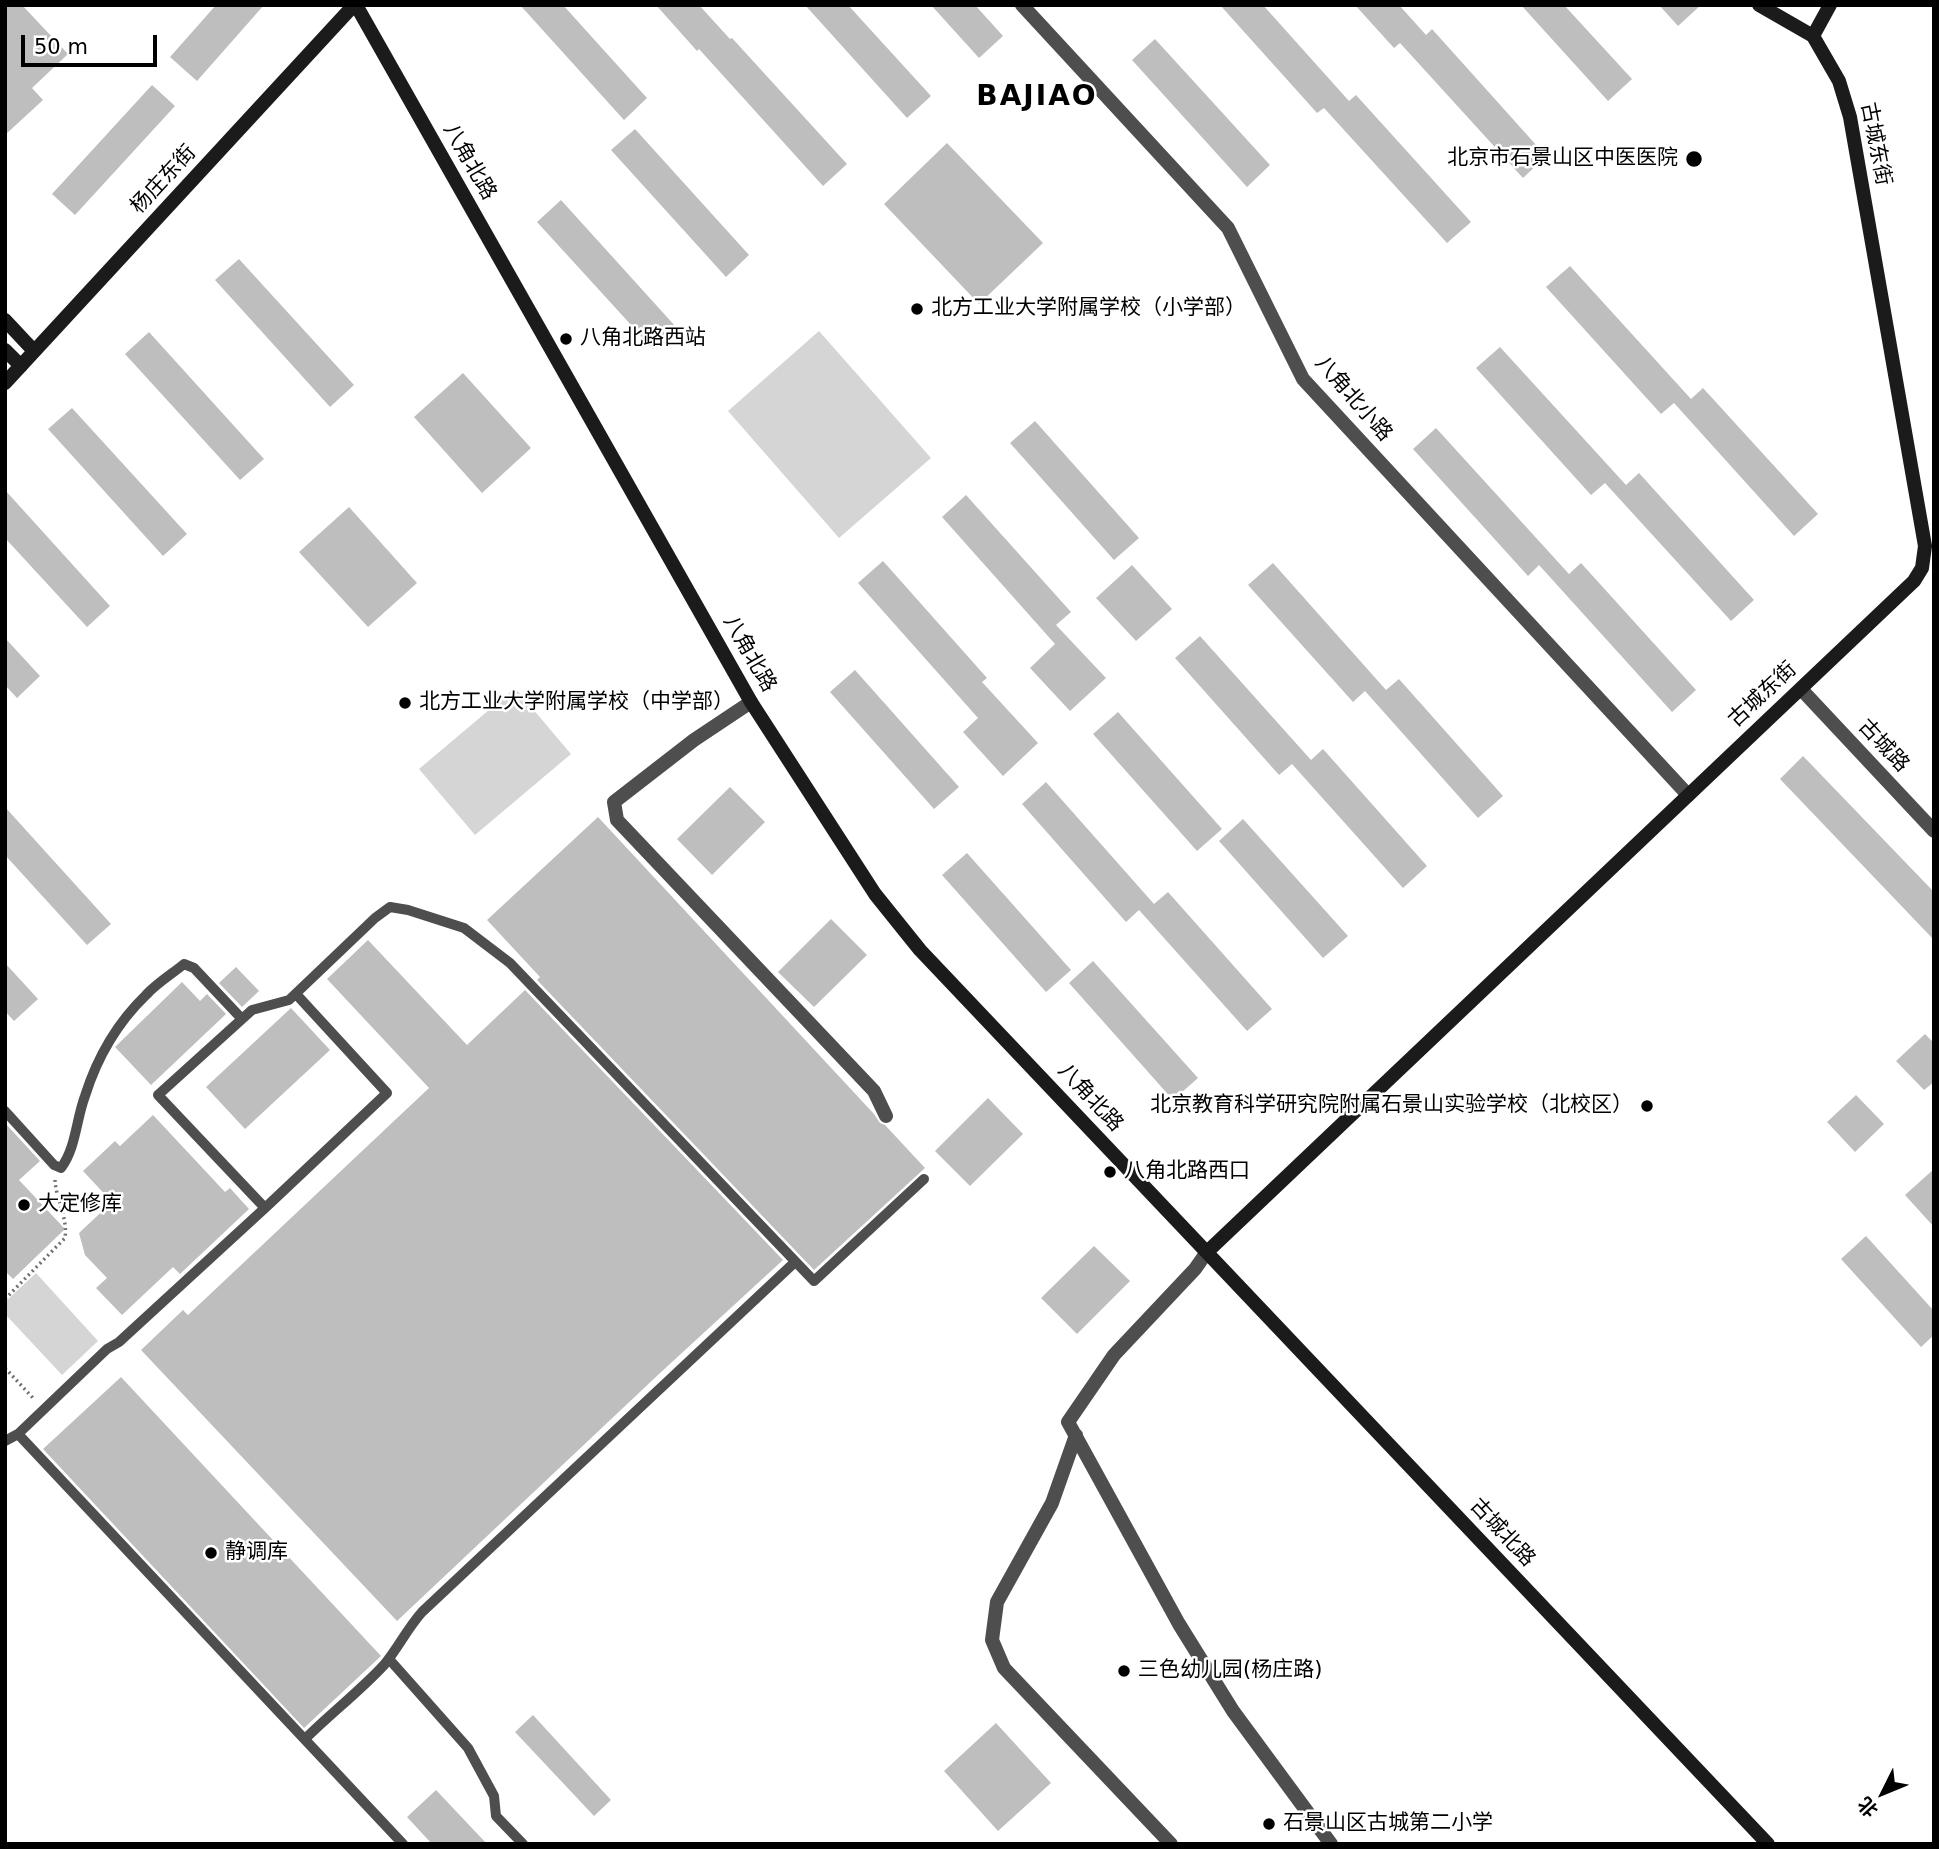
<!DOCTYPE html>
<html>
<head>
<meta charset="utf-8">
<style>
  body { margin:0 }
  #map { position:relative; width:1939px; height:1849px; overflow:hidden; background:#fff; font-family:"DejaVu Sans","Noto Sans SC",sans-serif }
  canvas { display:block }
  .frame { position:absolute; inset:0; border:7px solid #000; pointer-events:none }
  .north { position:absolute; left:1848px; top:1758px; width:70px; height:70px; -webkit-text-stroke:5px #fff; paint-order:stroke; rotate:227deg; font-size:19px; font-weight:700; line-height:28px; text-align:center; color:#000 }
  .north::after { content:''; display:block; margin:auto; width:24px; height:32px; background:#000; clip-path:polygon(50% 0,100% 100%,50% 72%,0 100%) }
  .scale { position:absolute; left:21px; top:35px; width:136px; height:32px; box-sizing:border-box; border:4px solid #000; border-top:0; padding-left:9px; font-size:21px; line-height:24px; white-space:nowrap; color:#000; -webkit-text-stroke:5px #fff; paint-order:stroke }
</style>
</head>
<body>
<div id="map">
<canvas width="1939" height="1849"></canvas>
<div class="frame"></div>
<div class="north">北</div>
<div class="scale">50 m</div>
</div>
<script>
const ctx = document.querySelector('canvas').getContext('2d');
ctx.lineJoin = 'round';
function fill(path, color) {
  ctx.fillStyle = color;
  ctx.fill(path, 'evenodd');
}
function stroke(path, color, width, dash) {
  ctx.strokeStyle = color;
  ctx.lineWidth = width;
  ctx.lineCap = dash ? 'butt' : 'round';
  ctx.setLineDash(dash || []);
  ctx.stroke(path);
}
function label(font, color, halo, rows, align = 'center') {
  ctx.font = font + ' "DejaVu Sans","Noto Sans SC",sans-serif';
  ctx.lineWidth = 5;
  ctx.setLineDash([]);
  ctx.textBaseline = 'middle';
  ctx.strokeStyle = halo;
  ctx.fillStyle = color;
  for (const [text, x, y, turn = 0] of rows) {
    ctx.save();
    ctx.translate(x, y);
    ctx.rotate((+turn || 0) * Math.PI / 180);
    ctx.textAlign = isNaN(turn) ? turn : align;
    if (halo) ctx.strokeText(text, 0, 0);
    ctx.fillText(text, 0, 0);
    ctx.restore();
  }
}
const green = new Path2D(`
  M819,331L931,458L839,538L728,411Z
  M515,688L571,754L475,835L419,769Z
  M36,1273L98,1341L62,1375L5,1314V1302Z`);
const building = new Path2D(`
  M5,5H22L68,54L32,88L43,100L5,135Z
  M216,5H264L197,81L170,57Z
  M520,5H563L647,98L624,120Z
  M656,5H699L730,39L732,38L847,164L823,186L699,49L697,51Z
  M805,5H848L931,96L907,118Z
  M931,5H975L1003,36L979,58Z
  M1220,5H1263L1349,101L1356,95L1471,222L1447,243L1324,108L1317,113Z
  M1355,5H1399L1426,35L1432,29L1546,156L1523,178L1400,43L1394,48Z
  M1521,5H1564L1632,79L1608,101Z
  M1659,5H1701L1678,26Z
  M1155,39L1270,165L1247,187L1132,60Z
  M152,85L175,106L75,215L52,194Z
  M635,129L749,255L726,277L611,150Z
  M947,143L1043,243L979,304L884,204Z
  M561,200L676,327L653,349L537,222Z
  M239,259L354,385L330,407L215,280Z
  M1570,266L1691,399L1703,388L1818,514L1794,536L1674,403L1661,414L1546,287Z
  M149,332L264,459L240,480L125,354Z
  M1500,347L1626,485L1639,473L1754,600L1731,621L1605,483L1591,495L1476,368Z
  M463,373L531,448L482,493L414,417Z
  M72,408L187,534L163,556L48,429Z
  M1035,421L1139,538L1114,560L1010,443Z
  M1436,428L1569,574L1581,563L1696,690L1672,712L1539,565L1528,576L1413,449Z
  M5,490L110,606L87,627L5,538Z
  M966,495L1071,612L1056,625L1106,678L1070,711L1030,668L1055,644L942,517Z
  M349,507L417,583L368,627L299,552Z
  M883,561L987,678L982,682L1038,743L1003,776L963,732L978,718L858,583Z
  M1273,563L1386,690L1399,679L1503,796L1478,818L1365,691L1353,702L1248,585Z
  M1132,565L1172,609L1136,641L1096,598Z
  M1200,636L1311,760L1323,749L1427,866L1403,888L1292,764L1279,775L1175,658Z
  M5,638L40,676L17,698L5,685Z
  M855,670L959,787L934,809L830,692Z
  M1118,712L1222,829L1197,851L1093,734Z
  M1803,756L1934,892V940L1780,779Z
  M1046,782L1154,904L1168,892L1272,1009L1247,1031L1139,910L1126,922L1022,804Z
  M730,787L765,822L712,875L677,839Z
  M5,807L111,924L87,945L5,855Z
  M598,817L874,1114L880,1123L885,1125L925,1168L814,1270L537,980L540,977L487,920Z
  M1243,819L1348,936L1323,958L1219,841Z
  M967,853L1071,970L1046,992L942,875Z
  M831,919L867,955L814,1007L778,972Z
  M368,940L467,1045L525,990L783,1260L659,1374L397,1621L141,1350L183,1310L188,1315L429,1088L327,979Z
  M1093,961L1198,1078L1173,1100L1069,983Z
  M5,963L38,999L14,1021L5,1011Z
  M236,967L259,991L242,1007L219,983Z
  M182,982L200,1001L207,994L226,1014L151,1085L115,1047Z
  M291,1008L330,1050L245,1129L206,1087Z
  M1925,1034L1934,1043V1082L1924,1090L1896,1061Z
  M1856,1095L1884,1124L1855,1152L1827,1122Z
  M988,1098L1023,1134L970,1186L935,1151Z
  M153,1115L225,1192L230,1188L249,1209L180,1274L173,1267L122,1315L96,1288L107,1278L85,1255L79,1233L112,1202L83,1171L115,1141L120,1146Z
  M5,1123L40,1161L19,1180L65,1229L13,1279L5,1271Z
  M1934,1169V1227L1905,1195Z
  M1866,1236L1934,1311V1335L1921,1347L1841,1259Z
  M1094,1246L1130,1281L1077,1334L1041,1298Z
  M121,1377L381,1656L304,1728L43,1449Z
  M533,1715L611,1800L594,1816L515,1732Z
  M996,1723L1051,1783L998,1831L944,1771Z
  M436,1790L487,1844H432L407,1817Z`);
const path = new Path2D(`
  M5,1299L65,1238C68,1218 56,1200 55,1180
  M5,1368L34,1399`);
const lane = new Path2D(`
  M5,1111L54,1165L61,1168C76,1148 76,1120 85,1096C97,1058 117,1023 146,995C157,983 172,974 184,964L194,968L242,1019
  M265,1208L387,1093L296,994
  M18,1434L403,1844
  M5,1441L18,1434L107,1349L119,1342L265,1208L158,1095L252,1010L289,1000L375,918L390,907L408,910L464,928L510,963L814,1281L924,1179
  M389,1659L468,1748L494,1796L496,1816L523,1844
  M305,1739C330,1714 360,1691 384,1665C398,1648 407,1629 422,1612L795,1262`);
const street = new Path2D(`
  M1022,5L1228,228L1303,379L1688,795
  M1801,689L1934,831
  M751,702L694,740L614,802L617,820L874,1091L886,1116
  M1207,1252L1195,1269L1114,1355L1068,1422L1179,1624L1233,1711L1331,1844
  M1076,1435L1052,1503L997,1602L992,1640L1004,1668L1171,1844`);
const secondary = new Path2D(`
  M356,5L751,702L875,894L920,950L1768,1844
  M1813,36L1830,5
  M5,320L34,351
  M5,350L21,366
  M5,383L354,5
  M1207,1252L1914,581L1922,568L1925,546L1850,117L1839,81L1813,36L1759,5`);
const markers = [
  [1694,159,9,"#000"],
  [917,309,7,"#000"],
  [566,339,7,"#000"],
  [405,703,7,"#000"],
  [1647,1106,7,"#000"],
  [1110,1172,7,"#000"],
  [24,1205,7,"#000"],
  [211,1553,7,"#000"],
  [1124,1671,7,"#000"],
  [1269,1824,7,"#000"]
];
const streetNames = [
  ["古城东街",1875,144,79],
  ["八角北路",469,162,60],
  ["杨庄东街",164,180,-47],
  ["八角北小路",1353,399,49],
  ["八角北路",749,654,60],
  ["古城东街",1763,695,-43],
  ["古城路",1883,746,47],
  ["八角北路",1090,1098,47],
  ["古城北路",1502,1533,47]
];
const poiNames = [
  ["北京市石景山区中医医院",1678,159,"right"],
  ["北方工业大学附属学校（小学部）",931,309],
  ["八角北路西站",580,339],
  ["北方工业大学附属学校（中学部）",419,703],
  ["北京教育科学研究院附属石景山实验学校（北校区）",1633,1106,"right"],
  ["八角北路西口",1124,1172],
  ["大定修库",38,1205],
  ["静调库",225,1553],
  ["三色幼儿园(杨庄路)",1138,1671],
  ["石景山区古城第二小学",1283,1824]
];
const districtNames = [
  ["BAJIAO",1037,98]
];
fill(green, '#d5d5d5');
fill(building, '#bebebe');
stroke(path, '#707070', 3.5, [2, 3.5]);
stroke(lane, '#4e4e4e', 10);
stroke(street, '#4e4e4e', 14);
stroke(secondary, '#1b1b1b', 14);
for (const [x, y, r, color] of markers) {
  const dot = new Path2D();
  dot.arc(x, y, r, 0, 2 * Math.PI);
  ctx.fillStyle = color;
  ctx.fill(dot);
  stroke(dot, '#fff', 2.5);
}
label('21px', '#000', '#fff', streetNames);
label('21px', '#000', '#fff', poiNames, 'left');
ctx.letterSpacing = '2px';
label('bold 28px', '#000', '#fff', districtNames);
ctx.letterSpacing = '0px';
</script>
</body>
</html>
